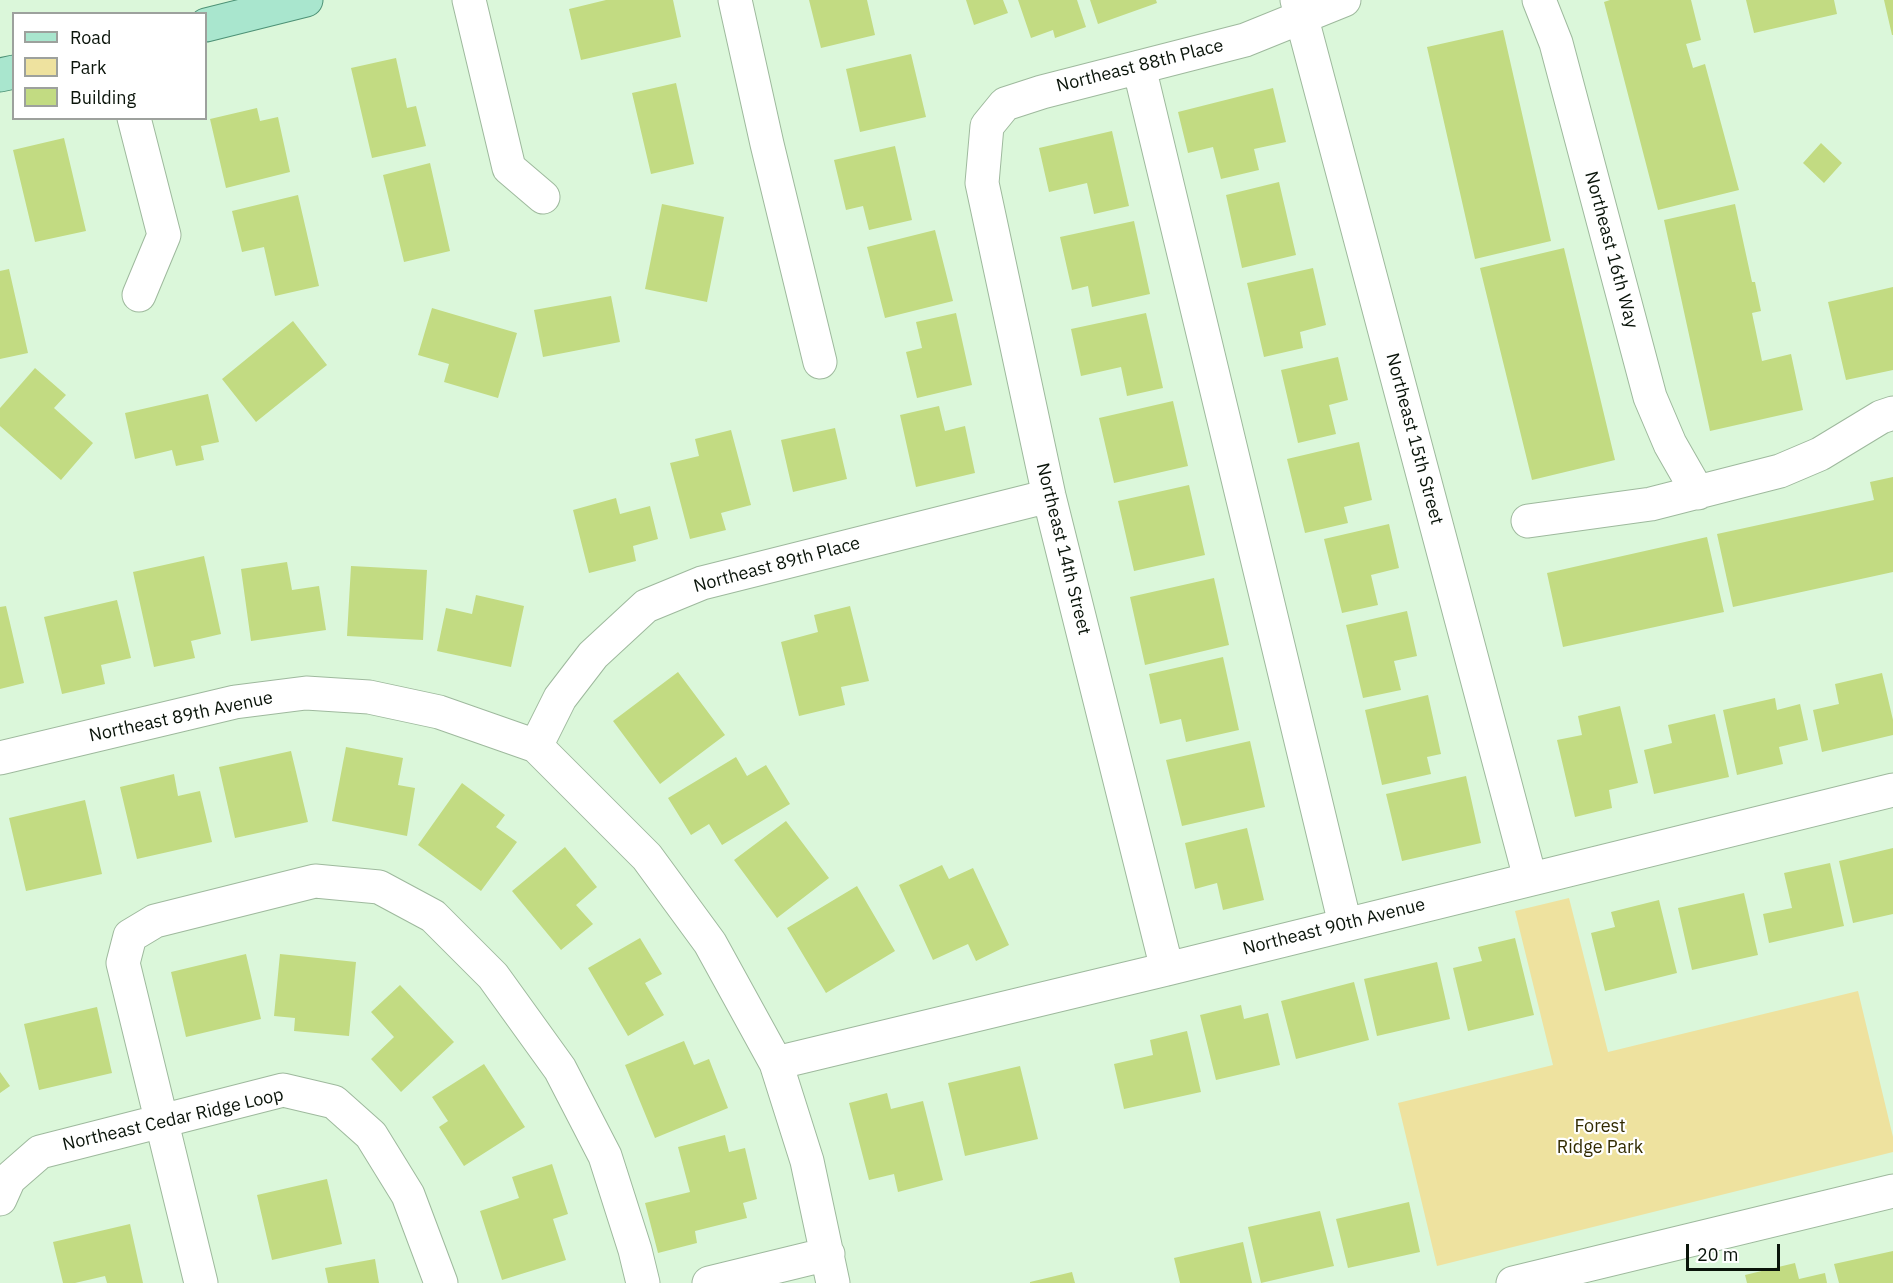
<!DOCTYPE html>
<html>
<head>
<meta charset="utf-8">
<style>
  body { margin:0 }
  #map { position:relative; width:1893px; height:1283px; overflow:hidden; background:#dbf7da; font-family:"IBM Plex Sans",sans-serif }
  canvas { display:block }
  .legend { position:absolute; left:12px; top:12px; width:195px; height:108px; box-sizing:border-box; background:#fff; border:2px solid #9da19d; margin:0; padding:8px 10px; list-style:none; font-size:18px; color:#0a140a }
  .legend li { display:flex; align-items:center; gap:12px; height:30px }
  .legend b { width:30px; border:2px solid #9da19d }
  .scale { position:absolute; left:1686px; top:1244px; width:94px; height:27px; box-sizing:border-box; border:3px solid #0a140a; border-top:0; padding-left:8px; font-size:18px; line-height:21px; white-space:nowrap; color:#0a140a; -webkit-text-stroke:4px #fff; paint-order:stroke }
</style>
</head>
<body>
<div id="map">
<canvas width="1893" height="1283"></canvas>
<ul class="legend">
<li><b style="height:8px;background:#a9e6ce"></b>Road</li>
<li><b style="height:16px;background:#eee29f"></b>Park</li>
<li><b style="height:16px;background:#c2db82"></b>Building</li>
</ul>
<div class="scale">20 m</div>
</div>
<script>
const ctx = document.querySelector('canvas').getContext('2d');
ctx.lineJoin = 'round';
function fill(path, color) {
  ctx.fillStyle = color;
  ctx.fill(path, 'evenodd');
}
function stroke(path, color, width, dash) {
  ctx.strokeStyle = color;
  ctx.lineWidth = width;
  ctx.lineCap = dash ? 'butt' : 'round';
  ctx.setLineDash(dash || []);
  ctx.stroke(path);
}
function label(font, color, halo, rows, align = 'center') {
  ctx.font = font + ' "IBM Plex Sans",sans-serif';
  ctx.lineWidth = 4.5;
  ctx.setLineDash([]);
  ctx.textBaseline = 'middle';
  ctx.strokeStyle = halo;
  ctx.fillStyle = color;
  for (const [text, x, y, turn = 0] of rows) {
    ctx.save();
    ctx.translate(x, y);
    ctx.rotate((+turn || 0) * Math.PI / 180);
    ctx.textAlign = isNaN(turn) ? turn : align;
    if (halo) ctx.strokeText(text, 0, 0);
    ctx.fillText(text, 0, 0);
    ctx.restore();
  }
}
const green = new Path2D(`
  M1569,898L1608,1052L1858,991L1893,1137V1152L1437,1266L1398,1103L1553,1065L1515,911Z`);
const building = new Path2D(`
  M606,0H673L681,37L581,60L569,9Z
  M809,0H867L875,35L821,48Z
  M966,0H1003L1008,13L974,25Z
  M1018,0H1077L1086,27L1055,38L1053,30L1031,38Z
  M1090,0H1156L1157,3L1098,24Z
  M1610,0H1691L1701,40L1686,44L1693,68L1705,64L1739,190L1658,210L1604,2Z
  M1746,0H1834L1837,14L1754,33Z
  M1884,0H1893V35H1892Z
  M1503,30L1551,241L1475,259L1427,47Z
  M911,54L926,117L860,132L846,69Z
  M396,58L407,108L416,106L426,146L372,158L351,68Z
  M676,83L694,164L651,174L632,93Z
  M1273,88L1286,142L1254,149L1259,170L1221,179L1213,147L1188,153L1178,112Z
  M257,108L260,121L278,117L290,172L226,188L210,119Z
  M1112,131L1129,206L1094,214L1087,183L1049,192L1039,148Z
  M64,138L86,231L35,242L13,150Z
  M1821,143L1842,163L1824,183L1803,163Z
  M895,146L912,220L869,230L863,206L846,210L834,160Z
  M430,163L450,251L404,262L383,175Z
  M1279,182L1296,255L1242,268L1226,195Z
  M298,195L319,286L275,296L264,247L242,252L232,211Z
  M662,204L724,217L707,302L645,289Z
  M1735,204L1752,282H1755L1761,311L1752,313L1762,361L1791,354L1803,410L1710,431L1664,220Z
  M1134,221L1150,294L1092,307L1088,286L1072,290L1060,237Z
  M935,230L953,301L885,318L867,247Z
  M1564,248L1615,460L1532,480L1480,268Z
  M1313,268L1326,325L1300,332L1303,348L1264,357L1247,283Z
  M9,269L28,353L0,359V271Z
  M1893,287V370L1846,380L1828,302Z
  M611,296L620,342L543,357L534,310Z
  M432,308L517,333L498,398L444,382L449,364L418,355Z
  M956,313L972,385L917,398L906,352L922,348L916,322Z
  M1146,313L1163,388L1127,396L1121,367L1081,376L1071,329Z
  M293,321L327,365L256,422L222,379Z
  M1338,357L1348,400L1329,405L1336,434L1298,443L1281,370Z
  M35,368L66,395L54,408L93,443L61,480L0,426V408Z
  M208,394L219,442L201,446L204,460L176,466L172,450L135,459L125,413Z
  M1173,401L1188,466L1114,483L1099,418Z
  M939,406L945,431L965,426L975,473L916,487L900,415Z
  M835,428L847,479L793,492L781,440Z
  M731,430L751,505L721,513L726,530L690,539L670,463L699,456L695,439Z
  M1359,442L1372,500L1344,507L1348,523L1305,533L1287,459Z
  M1893,477V572L1733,607L1717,534L1874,500L1870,482Z
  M1189,485L1205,555L1134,571L1118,501Z
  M616,498L620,514L650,506L658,539L633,546L636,561L589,573L573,510Z
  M1389,524L1399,568L1371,575L1378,605L1342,613L1324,539Z
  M1707,537L1724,612L1563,647L1547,573Z
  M204,556L221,634L191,641L195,658L154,667L133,572Z
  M287,562L292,590L319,586L326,630L251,641L241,569Z
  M351,566L427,570L423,640L347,636Z
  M1214,578L1229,645L1145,665L1130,597Z
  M476,595L524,606L511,667L437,651L446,608L472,614Z
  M117,600L131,658L101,665L105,684L62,694L44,617Z
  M6,606L24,683L0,689V607Z
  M850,606L869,681L841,687L845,705L799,716L781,642L818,632L814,615Z
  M1407,611L1417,656L1394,661L1401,690L1363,698L1346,625Z
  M1223,657L1239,730L1186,742L1181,719L1160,724L1149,674Z
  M678,672L725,735L660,784L613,721Z
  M1882,673L1893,720V735L1822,752L1813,710L1839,704L1835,684Z
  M1428,695L1441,754L1427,757L1431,774L1382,785L1365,710Z
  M1775,698L1777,710L1800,704L1808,740L1779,747L1783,764L1737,775L1723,710Z
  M1620,706L1638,783L1609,790L1612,808L1575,817L1557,740L1582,735L1578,716Z
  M1715,714L1729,777L1654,794L1644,750L1672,743L1668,725Z
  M1250,741L1265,807L1182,826L1166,760Z
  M346,747L403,758L398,785L415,788L407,836L332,821Z
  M291,751L308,822L235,838L219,767Z
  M736,757L747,776L766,765L790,804L722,845L709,824L691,835L668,798Z
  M174,774L178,796L200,791L212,842L137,859L120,787Z
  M1466,776L1481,843L1402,861L1386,794Z
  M462,783L505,815L496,827L517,842L481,891L418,845Z
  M85,800L102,874L26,891L9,818Z
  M786,821L829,878L777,918L734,860Z
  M1247,828L1264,900L1223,910L1217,883L1195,889L1185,843Z
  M565,847L597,887L576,905L593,924L561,950L512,891Z
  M1893,848V914L1853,923L1839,861Z
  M1830,863L1844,926L1769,943L1763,914L1792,908L1784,873Z
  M942,865L949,879L973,868L1009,945L976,961L968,944L933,960L899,885Z
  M857,886L895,951L826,993L787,928Z
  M1744,893L1758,955L1692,970L1678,908Z
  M1659,900L1677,973L1605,991L1591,933L1615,927L1611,912Z
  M640,938L662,974L645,983L664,1015L628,1036L588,968Z
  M1515,938L1534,1015L1468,1031L1453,968L1482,961L1478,947Z
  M246,954L261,1019L186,1037L171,972Z
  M280,954L356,962L349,1036L294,1031L295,1018L274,1016Z
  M1437,962L1450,1019L1377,1036L1364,979Z
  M1354,982L1369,1040L1296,1059L1281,1001Z
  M400,985L454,1042L401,1092L371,1059L394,1037L371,1012Z
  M1241,1005L1244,1019L1268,1013L1280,1065L1216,1080L1200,1015Z
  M97,1007L112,1073L39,1090L24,1024Z
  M1187,1031L1201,1092L1124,1109L1114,1064L1153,1055L1150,1040Z
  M684,1041L694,1065L709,1059L728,1108L655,1138L625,1065Z
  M484,1064L525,1127L464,1166L439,1127L448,1121L432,1097Z
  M1020,1066L1038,1139L965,1156L948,1083Z
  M0,1072L10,1086L0,1093Z
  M887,1093L891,1109L923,1101L943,1180L898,1192L894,1174L869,1180L849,1103Z
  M725,1135L729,1152L745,1148L757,1199L743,1203L747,1218L695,1231L697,1243L658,1253L645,1203L690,1192L678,1147Z
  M552,1164L568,1214L553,1219L566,1260L502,1280L480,1211L519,1198L512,1177Z
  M327,1179L342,1244L272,1260L257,1195Z
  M1409,1202L1420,1252L1348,1268L1336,1219Z
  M1320,1211L1334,1266L1261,1283L1248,1227Z
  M130,1224L143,1283H107L105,1276L75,1283H63L53,1242Z
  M1243,1242L1252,1283H1180L1174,1258Z
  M1893,1251V1283H1839L1834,1264Z
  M375,1259L379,1283H328L325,1268Z
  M1795,1263L1799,1279L1825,1273L1827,1283H1747L1745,1275Z
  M1072,1272L1075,1283H1030V1282Z`);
const minor = new Path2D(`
  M469,0L509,168L543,197
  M735,0L767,144L820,362
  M1297,0L1530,878
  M1539,0L1556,43L1650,397L1670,444L1698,493
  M1139,67L1345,924
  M134,118L164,235L139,295
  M1528,521L1651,504L1780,471L1820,454L1881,417L1893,413
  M536,746L560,698L593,655L646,606L702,583L1049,496
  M0,758L235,702L306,693L369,697L439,712L536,746L647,857L710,943L776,1063L807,1161L833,1283
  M1167,969L1049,496L982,183L987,126L1005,104L1042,92L1245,40L1344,0
  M776,1063L1167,969L1893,790
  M0,1199L9,1179L40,1152L283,1090L334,1102L371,1135L408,1195L441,1283
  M201,1283L123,963L130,936L155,921L315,881L379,887L433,916L493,976L560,1069L605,1156L635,1250L643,1283
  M709,1283L828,1254
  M1513,1283L1893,1191`);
const major = new Path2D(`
  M206,25L306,0
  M0,75L14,72`);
const streetNames = [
  ["Northeast 88th Place",1140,66,-14],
  ["Northeast 16th Way",1611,250,75],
  ["Northeast 15th Street",1414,439,75],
  ["Northeast 14th Street",1063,549,76],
  ["Northeast 89th Place",777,565,-15],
  ["Northeast 89th Avenue",181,717,-12],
  ["Northeast 90th Avenue",1334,927,-14],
  ["Northeast Cedar Ridge Loop",173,1120,-13]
];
const parkNames = [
  ["Forest",1600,1127],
  ["Ridge Park",1600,1148]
];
fill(green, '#eee29f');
fill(building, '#c2db82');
stroke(minor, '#9eb99d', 35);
stroke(major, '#4c9175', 35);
stroke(minor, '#fff', 33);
stroke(major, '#a9e6ce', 33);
label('18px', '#0a140a', '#fff', streetNames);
label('18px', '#322b01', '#fff', parkNames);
</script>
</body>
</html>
